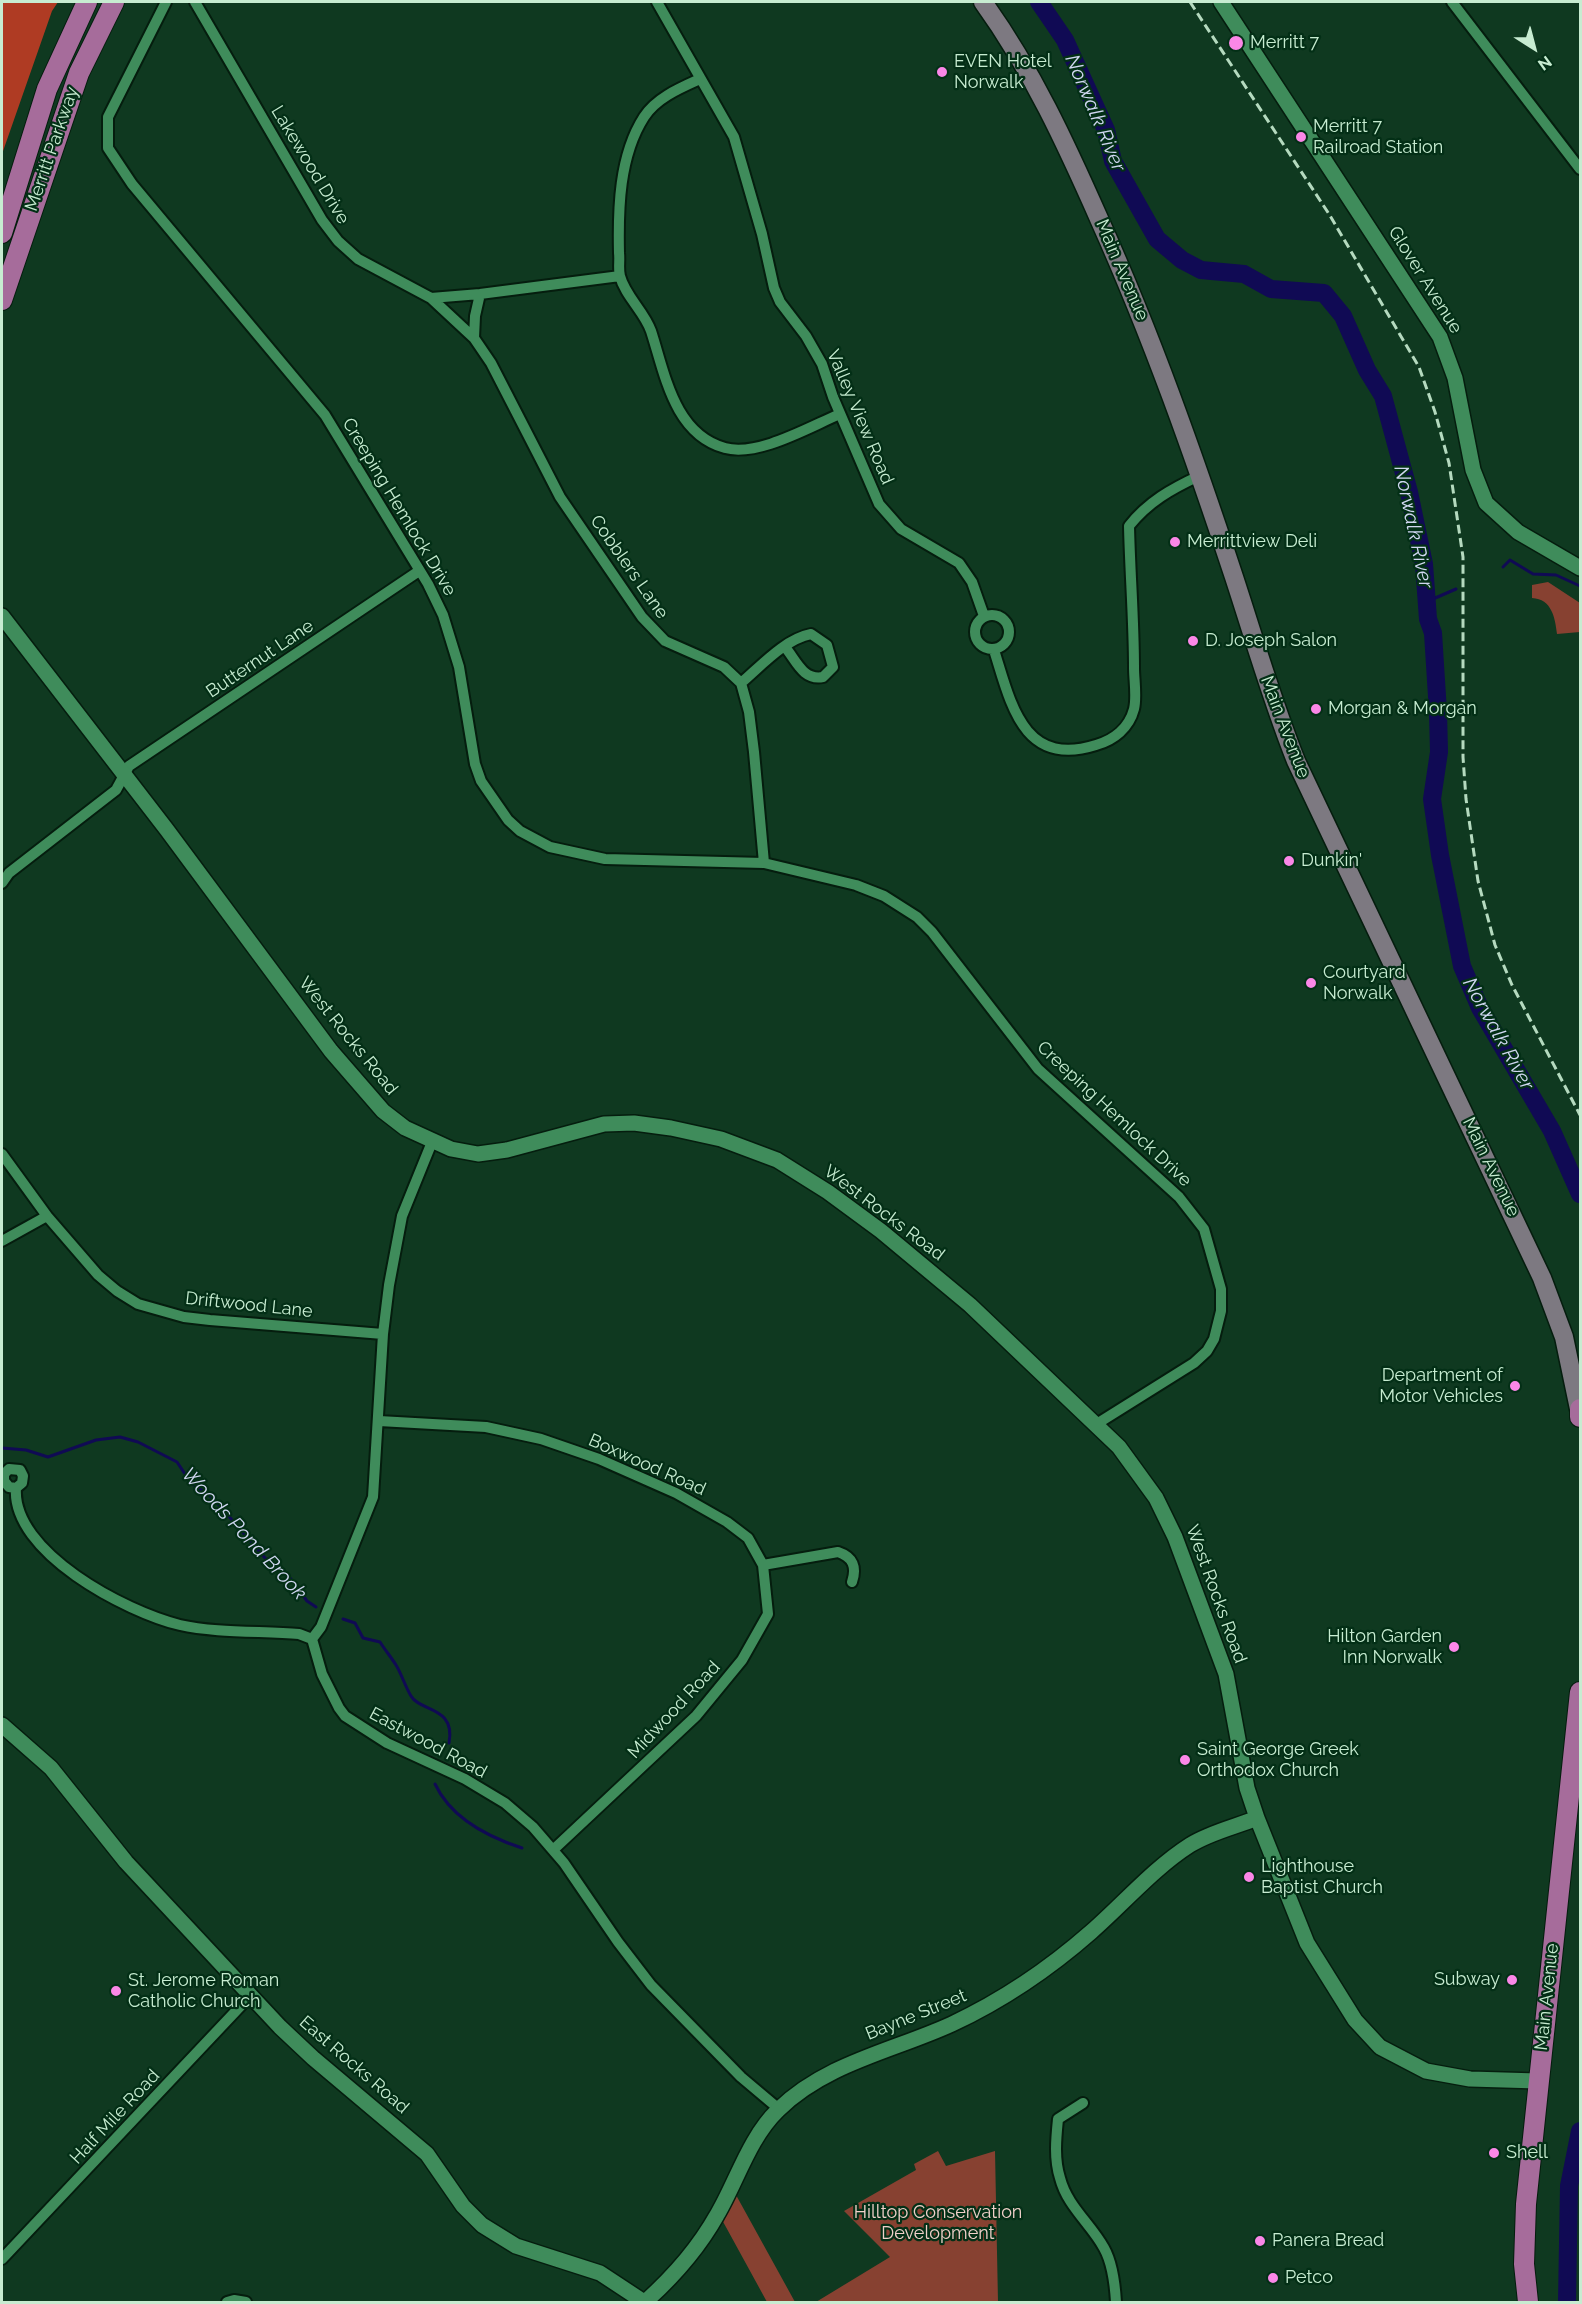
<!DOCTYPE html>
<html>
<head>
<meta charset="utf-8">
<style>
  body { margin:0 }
  #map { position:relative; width:1582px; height:2304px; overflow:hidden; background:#0f3920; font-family:Raleway,sans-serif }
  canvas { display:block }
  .frame { position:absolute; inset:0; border:3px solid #c7ecd1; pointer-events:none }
  .north { position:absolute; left:1504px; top:18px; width:60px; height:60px; -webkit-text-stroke:4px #032f16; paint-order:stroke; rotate:144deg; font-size:16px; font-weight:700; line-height:24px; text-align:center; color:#c7ecd1 }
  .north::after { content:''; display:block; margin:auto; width:21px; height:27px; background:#c7ecd1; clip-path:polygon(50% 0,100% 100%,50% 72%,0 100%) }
</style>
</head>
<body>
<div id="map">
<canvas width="1582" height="2304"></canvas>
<div class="frame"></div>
<div class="north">N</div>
</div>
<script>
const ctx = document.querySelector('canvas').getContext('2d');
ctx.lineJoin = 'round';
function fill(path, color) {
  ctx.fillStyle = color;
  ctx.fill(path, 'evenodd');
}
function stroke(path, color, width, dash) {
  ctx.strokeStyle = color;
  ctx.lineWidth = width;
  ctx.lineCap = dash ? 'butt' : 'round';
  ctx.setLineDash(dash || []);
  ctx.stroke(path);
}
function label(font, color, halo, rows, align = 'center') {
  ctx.font = font + ' Raleway,sans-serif';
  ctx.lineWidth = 4.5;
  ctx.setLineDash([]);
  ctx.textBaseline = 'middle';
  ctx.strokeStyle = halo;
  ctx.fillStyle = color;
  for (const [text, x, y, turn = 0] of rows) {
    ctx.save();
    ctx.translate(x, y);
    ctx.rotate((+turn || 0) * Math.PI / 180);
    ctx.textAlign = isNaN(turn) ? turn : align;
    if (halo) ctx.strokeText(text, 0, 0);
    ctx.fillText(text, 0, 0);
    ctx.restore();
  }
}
const green = new Path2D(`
  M1548,582L1580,603V632L1557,634C1555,618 1552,599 1532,598V585Z
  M938,2151L946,2166L995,2151L998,2302H816L890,2257L844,2211L916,2170L914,2164Z
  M736,2195L795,2302H767L721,2218Z`);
const forest = new Path2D(`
  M2,2H58L52,11L2,154Z`);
const stream = new Path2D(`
  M1503,567L1510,560L1533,574L1556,575L1580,586
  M1426,602L1456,589
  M2,1448L26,1450L48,1457L96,1440L120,1437L138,1442L177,1462L191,1483L213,1498L265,1558L287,1574L307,1601L316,1607
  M343,1619L355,1623L363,1638L380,1642C385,1650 391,1657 396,1665C402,1675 405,1686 411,1696C420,1712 456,1706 449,1743
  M435,1784C451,1818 488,1837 522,1848`);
const river = new Path2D(`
  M1039,2L1065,40L1106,130L1113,161L1157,239L1182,260L1201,270L1244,274L1271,289L1324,293L1343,316L1367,370L1383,396L1409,492L1424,564L1428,619L1433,633L1438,712L1439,752L1432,799L1440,855L1462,966L1480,1008L1552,1131L1580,1194
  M1567,2302L1569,2186L1580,2131`);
const street = new Path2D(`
  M166,2L108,117V148L132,184L325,415L428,584L443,615L459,667L475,764L481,781L508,820L520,831L550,847L605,859L764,863L856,885L884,896L917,917L932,932L1038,1069L1179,1197L1204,1229L1221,1289V1311L1214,1339L1207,1351L1194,1363L1095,1425
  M195,2L322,220L338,241L358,259L431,298L480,294L620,276
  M657,2L734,137L762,234L774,288L780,302L806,336L822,364L833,397L879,504L901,529L959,563L972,582L984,616
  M1452,2L1580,169
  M700,79C680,88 656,98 644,117C619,156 618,209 619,253C620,260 618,269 620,276C625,296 644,311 651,331C665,374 674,434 725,448C758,457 809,427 840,414
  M431,298L474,338L491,363L560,497L642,617L665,641L724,667L741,683L749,712L754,752L764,863
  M474,338L475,316L480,294
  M975 632a17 17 0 1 1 34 0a17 17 0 1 1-34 0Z
  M994,650C1011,704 1023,768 1096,745C1114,740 1129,728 1134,709C1137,697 1134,680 1134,668C1134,620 1130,573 1129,526C1148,502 1171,489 1199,476
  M741,683C761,666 785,639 811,634L827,645L833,667L823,677C803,681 796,660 785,647
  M2,883L9,873L116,790L129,766L419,571
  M2,1154L47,1216L98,1275L117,1291L138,1304L184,1317L210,1320L383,1334
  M2,1241L47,1216
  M379,1421L486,1427L541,1439L599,1459L676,1493L727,1522L748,1538L763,1565L838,1552C853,1557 857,1567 852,1582
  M16,1488L9,1487L4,1481V1474L9,1469L20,1470L23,1476L22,1483L16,1488C11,1552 126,1612 180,1625C215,1633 262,1631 299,1634L312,1639
  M312,1639L322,1674L339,1708L345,1716L387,1743L465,1779L505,1803L533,1827L564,1863L618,1942L651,1985L741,2077L779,2109
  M312,1639L321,1627L373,1497L383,1334L389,1285L402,1216L432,1142
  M553,1850L696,1716L742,1660L768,1614L763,1565
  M1083,2103L1058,2119C1056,2139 1054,2159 1060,2178C1067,2206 1091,2224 1104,2248C1113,2264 1115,2285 1116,2302
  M2,2259L251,1995
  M227,2302L234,2300L246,2302`);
const secondary = new Path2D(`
  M1221,2L1440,337L1455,378L1473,470L1486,503L1518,532L1580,568
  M2,616L167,830L331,1051L383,1111L405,1128L451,1149L478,1154L507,1150L604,1124L634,1123L671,1128L721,1139L777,1160L828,1192L881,1231L970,1305L1119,1447L1156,1498L1175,1537L1226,1674L1247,1788L1257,1818L1307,1943L1355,2020L1380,2047L1426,2071L1470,2079L1538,2081
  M2,1725L51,1768L126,1862L280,2027L313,2058L427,2154L463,2206L482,2225L516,2246L600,2273L644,2302
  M645,2302C673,2277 698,2249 717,2215C737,2181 749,2138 778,2110C826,2063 893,2051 952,2024C1001,2001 1050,1968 1091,1932C1124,1903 1154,1868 1190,1845C1211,1832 1235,1827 1257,1818`);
const primary = new Path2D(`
  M983,2C1032,70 1066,144 1100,221C1152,337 1194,456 1234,577C1254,638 1272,701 1296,761L1542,1278L1564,1337L1579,1409`);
const highway = new Path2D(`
  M2,233L47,89L87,2
  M2,300L79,73L114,2
  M1580,1409V1417
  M1528,2302L1524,2264L1526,2204L1580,1692`);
const rail = new Path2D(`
  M1190,2L1329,214L1419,367L1435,412L1449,463L1463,557V757L1466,799L1478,881L1495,945L1512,985L1580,1115`);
const markers = [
  [1236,43,8,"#fa87e7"],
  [942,72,6,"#fa87e7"],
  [1301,137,6,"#fa87e7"],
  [1175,542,6,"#fa87e7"],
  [1193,641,6,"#fa87e7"],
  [1316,709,6,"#fa87e7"],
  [1289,861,6,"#fa87e7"],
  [1311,983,6,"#fa87e7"],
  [1515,1386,6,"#fa87e7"],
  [1454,1647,6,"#fa87e7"],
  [1185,1760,6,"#fa87e7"],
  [1249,1877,6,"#fa87e7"],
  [1512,1980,6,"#fa87e7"],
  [116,1991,6,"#fa87e7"],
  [1494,2153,6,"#fa87e7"],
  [1260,2241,6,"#fa87e7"],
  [1273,2278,6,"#fa87e7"]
];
const poiNames = [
  ["Merritt 7",1250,43],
  ["EVEN Hotel",954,62],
  ["Norwalk",954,83],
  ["Merritt 7",1313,127],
  ["Railroad Station",1313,148],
  ["Merrittview Deli",1187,542],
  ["D. Joseph Salon",1205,641],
  ["Morgan & Morgan",1328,709],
  ["Dunkin'",1301,861],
  ["Courtyard",1323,973],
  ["Norwalk",1323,994],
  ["Department of",1503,1376,"right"],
  ["Motor Vehicles",1503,1397,"right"],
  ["Hilton Garden",1442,1637,"right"],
  ["Inn Norwalk",1442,1658,"right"],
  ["Saint George Greek",1197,1750],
  ["Orthodox Church",1197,1771],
  ["Lighthouse",1261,1867],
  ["Baptist Church",1261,1888],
  ["Subway",1500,1980,"right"],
  ["St. Jerome Roman",128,1981],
  ["Catholic Church",128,2002],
  ["Shell",1506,2153],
  ["Panera Bread",1272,2241],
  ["Petco",1285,2278]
];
const streetNames = [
  ["Merritt Parkway",52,149,-71],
  ["Lakewood Drive",310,165,59],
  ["Main Avenue",1122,270,67],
  ["Glover Avenue",1425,280,58],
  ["Valley View Road",860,417,67],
  ["Creeping Hemlock Drive",399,507,59],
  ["Cobblers Lane",629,567,55],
  ["Butternut Lane",260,659,-34],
  ["Main Avenue",1285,727,69],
  ["West Rocks Road",348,1036,51],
  ["Creeping Hemlock Drive",1114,1114,43],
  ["Main Avenue",1491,1167,64],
  ["West Rocks Road",884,1213,37],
  ["Driftwood Lane",249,1305,6],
  ["Boxwood Road",647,1465,24],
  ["West Rocks Road",1216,1594,70],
  ["Midwood Road",674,1710,-47],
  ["Eastwood Road",428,1743,28],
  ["Main Avenue",1547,1997,-84],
  ["Bayne Street",916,2015,-22],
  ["East Rocks Road",354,2065,41],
  ["Half Mile Road",115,2117,-47]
];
const parkNames = [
  ["Hilltop Conservation",938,2213],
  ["Development",938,2234]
];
const waterNames = [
  ["Norwalk River",1095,113,67],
  ["Norwalk River",1413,527,78],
  ["Norwalk River",1498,1034,61],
  ["Woods Pond Brook",244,1534,47]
];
fill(green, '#874131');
fill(forest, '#af3b23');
stroke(stream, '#100a54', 3);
stroke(river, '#100a54', 18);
stroke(street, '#051d0e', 14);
stroke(secondary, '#051d0e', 18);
stroke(primary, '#051d0e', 21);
stroke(highway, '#051d0e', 22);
stroke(street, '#3f8c5b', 10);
stroke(secondary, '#3f8c5b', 15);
stroke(primary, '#7d7981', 18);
stroke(highway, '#a66c9b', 20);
stroke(rail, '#b5dabf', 3, [9, 4.5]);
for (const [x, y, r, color] of markers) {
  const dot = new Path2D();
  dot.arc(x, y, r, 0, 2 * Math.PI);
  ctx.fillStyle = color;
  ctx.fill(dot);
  stroke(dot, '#032f16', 2);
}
label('18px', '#c7ecd1', '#032f16', poiNames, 'left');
label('18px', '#c7ecd1', '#032f16', streetNames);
label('18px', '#f0d0c9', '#032f16', parkNames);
label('italic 20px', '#d0d7f1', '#032f16', waterNames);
</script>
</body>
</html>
